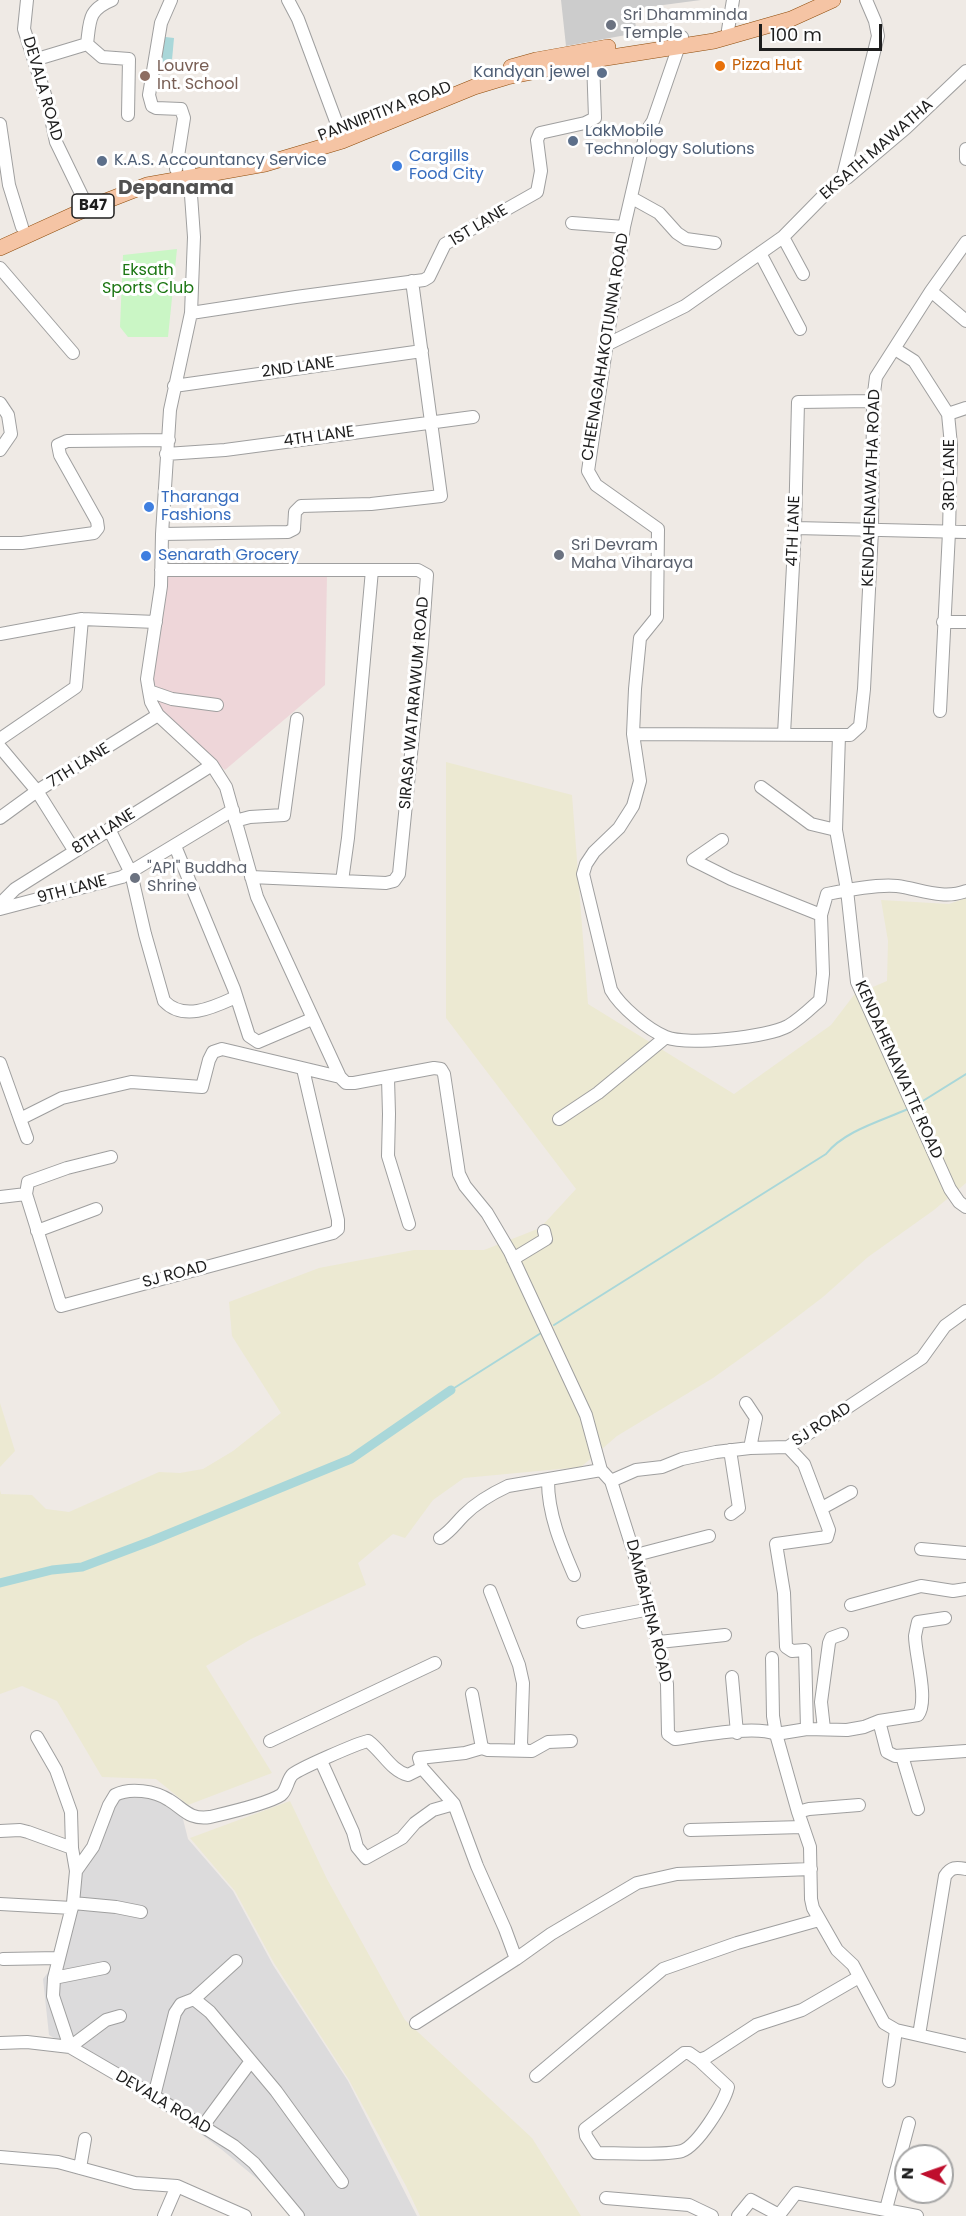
<!DOCTYPE html>
<html>
<head>
<meta charset="utf-8">
<style>
  body { margin:0 }
  #map { position:relative; width:966px; height:2216px; overflow:hidden; background:#efeae5; font-family:Poppins,sans-serif }
  canvas { display:block }
  .north { position:absolute; left:894px; top:2144px; width:60px; height:60px; box-sizing:border-box; background:#fff; border:2px solid #a5a5a5; border-radius:50%; rotate:272deg; font-size:16px; font-weight:700; line-height:24px; text-align:center; color:#1e1e1e }
  .north::after { content:''; display:block; margin:auto; width:21px; height:27px; background:#bf0e2d; clip-path:polygon(50% 0,100% 100%,50% 72%,0 100%) }
  .scale { position:absolute; left:759px; top:24px; width:123px; height:27px; box-sizing:border-box; border:3px solid #1e1e1e; border-top:0; padding-left:8px; font-size:18px; line-height:21px; white-space:nowrap; color:#1e1e1e; -webkit-text-stroke:4px #fff; paint-order:stroke }
</style>
</head>
<body>
<div id="map">
<canvas width="966" height="2216"></canvas>
<div class="north">N</div>
<div class="scale">100 m</div>
</div>
<script>
const ctx = document.querySelector('canvas').getContext('2d');
ctx.lineJoin = 'round';
function fill(path, color) {
  ctx.fillStyle = color;
  ctx.fill(path, 'evenodd');
}
function stroke(path, color, width, dash) {
  ctx.strokeStyle = color;
  ctx.lineWidth = width;
  ctx.lineCap = dash ? 'butt' : 'round';
  ctx.setLineDash(dash || []);
  ctx.stroke(path);
}
function label(font, color, halo, rows, align = 'center') {
  ctx.font = font + ' Poppins,sans-serif';
  ctx.lineWidth = 6;
  ctx.setLineDash([]);
  ctx.textBaseline = 'middle';
  ctx.strokeStyle = halo;
  ctx.fillStyle = color;
  for (const [text, x, y, turn = 0] of rows) {
    ctx.save();
    ctx.translate(x, y);
    ctx.rotate((+turn || 0) * Math.PI / 180);
    ctx.textAlign = isNaN(turn) ? turn : align;
    if (halo) ctx.strokeText(text, 0, 0);
    ctx.fillText(text, 0, 0);
    ctx.restore();
  }
}
const residential = new Path2D(`
  M139,1791L181,1811L188,1839L233,1891L273,1965L348,2081L417,2216H292L285,2202L221,2149L141,2090L49,2035L43,1979L59,1958L76,1871L111,1799Z`);
const commercial = new Path2D(`
  M162,572L327,575L325,685L225,770L159,710L148,678Z`);
const religious = new Path2D(`
  M561,0H701L633,9L637,33L566,46Z`);
const farmland = new Path2D(`
  M446,762L572,795L588,1004L734,1094L831,1025L854,995L887,981L888,941L881,900L949,904L966,898V1183L934,1210L868,1257L823,1297L772,1336L713,1378L617,1436L581,1467L464,1478L433,1500L405,1538L393,1534L358,1563L366,1585L251,1639L206,1666L272,1773L188,1805L156,1779L102,1777L57,1701L22,1686L0,1694V1490L1,1494L32,1495L46,1509L69,1512L159,1472L180,1473L203,1469L233,1451L281,1413L232,1336L229,1302L319,1268L414,1250H484L540,1228L576,1189L446,1018Z
  M0,1403L15,1451L0,1467Z
  M290,1801L327,1879L405,2020L532,2138L581,2216H420L406,2186L349,2080L274,1963L235,1891L190,1838Z`);
const park = new Path2D(`
  M177,249L168,337H128L120,327L123,255Z`);
const water = new Path2D(`
  M157,36L174,38L171,71L154,69Z`);
const stream = new Path2D(`
  M918,1104L966,1074
  M554,1325L826,1154C844,1131 881,1121 908,1109
  M451,1390L541,1333`);
const canal = new Path2D(`
  M0,1583L52,1570L82,1567L151,1541L351,1459L451,1390`);
const minor = new Path2D(`
  M27,0L24,29L48,104L56,142L88,208
  M171,0L161,23L149,95L152,106L156,108L181,109L184,118L176,169
  M288,0L298,19L340,132
  M728,30L733,0
  M682,37L653,121L646,132L624,227L588,471L596,485L658,529L657,617L640,638L635,689L633,734L640,781L633,806L619,828L594,852L586,864L583,874L611,990C620,1006 648,1030 666,1037C687,1046 768,1037 788,1026C800,1019 810,1009 820,1000L823,974L821,915L827,894C847,890 877,884 897,886C920,889 943,900 966,891
  M87,44L102,57L129,59L128,115
  M87,44C90,20 88,10 112,0
  M34,60L87,44
  M0,124L9,185L22,227
  M966,149V159
  M189,167L194,237L191,313L170,410L162,534L161,586L147,679L149,691L151,702L158,715L212,765L226,787L257,897L340,1077L346,1083H354L434,1068L441,1069L444,1074L459,1174L465,1186L487,1213L510,1252L586,1415L601,1470L611,1481L644,1585L667,1684L668,1734L675,1739C699,1736 755,1725 776,1734L798,1812L810,1847L811,1899L813,1908L837,1950L853,1965L884,2023L896,2030L966,2046
  M843,176L878,36L875,21L866,0
  M632,198L659,213L677,233L686,239L715,243
  M572,223L624,227
  M783,237L803,274
  M966,242L931,291L876,377L873,401L872,530L864,689L860,726L850,735H839L836,830L847,890L857,982L950,1189L959,1202L966,1207
  M760,253L800,329
  M0,268L73,353
  M931,291L966,321
  M191,313L296,297L424,280L429,277L445,244L537,192L541,171L537,140L540,133L585,123L595,118L593,60
  M608,344L685,306L783,237L843,176L847,178L906,128L966,71
  M895,349L914,361L948,414L951,445L949,532L940,711
  M174,386L422,351
  M0,403L8,415L11,434L0,450
  M948,414L966,408
  M166,454L225,450L473,417
  M795,528L966,532
  M162,534L288,532L294,529L295,512L301,506L371,504L441,496L412,281
  M0,543H22L94,533L98,528L97,521L60,455L58,445L67,441L169,440
  M161,570H418L427,575L422,644L399,874L394,881L386,883L251,877
  M943,622H966
  M0,634L82,619L156,622
  M149,691L172,699L217,705
  M633,734L839,735
  M784,734L795,528L798,402L873,401
  M0,739L76,687L82,619
  M0,747L37,791L74,850
  M761,787L811,824L836,830
  M0,818L37,791L158,715
  M235,821L250,817L284,815L297,719
  M109,829L131,873L145,934L164,1001C184,1022 214,1007 236,997
  M722,840L693,860L731,879L821,915
  M175,846L234,989L249,1036L258,1042L312,1019
  M342,881L348,838L372,570
  M0,904L15,889L212,765
  M0,909L122,877L233,810
  M0,1063L20,1119
  M388,1078L389,1114L388,1156L409,1224
  M559,1119L598,1093L666,1037
  M27,1138L20,1119L62,1098L131,1082L202,1087L209,1060L213,1052L222,1049L340,1077
  M111,1157L67,1168L28,1182L26,1194L61,1306L333,1233L338,1229V1220L303,1069
  M0,1197L26,1194
  M37,1231L96,1209
  M513,1259L546,1239L544,1231
  M746,1403L756,1418L750,1448
  M788,1447L804,1464L829,1530L827,1537L776,1544L784,1593L786,1647L792,1651L805,1650L807,1729
  M730,1450L739,1508L731,1514
  M548,1481C548,1514 561,1545 574,1575
  M611,1481L636,1470L662,1467L682,1459L716,1452L750,1448L788,1447L922,1358L945,1326L966,1311
  M822,1508L851,1492
  M440,1538C451,1531 455,1524 464,1515C476,1503 493,1493 508,1486L601,1470
  M921,1549L966,1553
  M636,1555L709,1536
  M490,1591L519,1665L523,1683L521,1744L524,1751
  M851,1605L921,1586L953,1591L966,1589
  M583,1622L650,1609
  M659,1642L725,1635
  M772,1658L773,1716L776,1734L807,1729L847,1730L864,1727L879,1721L918,1715C929,1701 915,1654 915,1636C916,1631 917,1626 918,1622L945,1618
  M732,1677L737,1733
  M879,1721L887,1752L895,1756L966,1751
  M824,1729L821,1702L829,1643L831,1638L842,1634
  M37,1737L56,1770L71,1812L72,1848L76,1871
  M270,1741L435,1663
  M482,1748L488,1750L532,1751L548,1742L571,1741
  M902,1756L918,1809
  M321,1761L353,1832L357,1847L366,1858L402,1838L415,1823L433,1810L454,1804
  M422,1768L419,1758L465,1753L482,1748L472,1694
  M798,1812L809,1809L859,1805
  M690,1830L803,1827
  M0,1831L20,1830L28,1832L72,1848
  M73,1903L116,1907L141,1912
  M0,1904L72,1908
  M3,1959L59,1958
  M54,1978L104,1968
  M194,1999L210,2012L276,2091L342,2182
  M120,2016L106,2020L70,2047L53,1996L54,1978L73,1903L76,1871L93,1847L109,1805L115,1795C130,1787 155,1791 169,1800C184,1809 189,1820 210,1817C227,1813 267,1804 281,1795C287,1790 287,1781 292,1775C298,1769 358,1743 368,1741C382,1751 391,1771 408,1775L422,1768L454,1804L477,1866L505,1929L516,1959
  M416,2023L516,1959L551,1934L637,1883L677,1874L811,1869
  M919,2035L945,1876C951,1867 956,1867 966,1869
  M0,2043L27,2042L70,2047L154,2096L234,2146L254,2163L298,2216
  M699,2060L728,2087C724,2103 698,2145 682,2151C666,2156 615,2153 597,2153L586,2136L585,2129L684,2053H689L699,2060L707,2057L756,2025L802,2010L859,1977
  M536,2076L663,1969L737,1943L819,1920
  M889,2081L896,2030
  M154,2096L175,2013L181,2004L194,1999L236,1961
  M203,2126L251,2061
  M0,2157L58,2162L135,2183L177,2186L245,2216
  M80,2168L85,2139
  M606,2198L689,2205L712,2216
  M886,2209L909,2123
  M164,2216L177,2186
  M738,2216L751,2200L779,2215L796,2193L917,2216`);
const major = new Path2D(`
  M511,67L536,60L608,47
  M0,248L88,208L147,185L265,164L342,141L474,87L507,77L593,60L714,41L791,19L833,0`);
const markers = [
  [611,25,6,"#6b7280"],
  [720,66,6,"#e8710a"],
  [602,73,6,"#5c6f8a"],
  [145,76,6,"#8d6e63"],
  [573,141,6,"#5c6f8a"],
  [102,161,6,"#5c6f8a"],
  [397,166,6,"#3f7fe0"],
  [149,507,6,"#3f7fe0"],
  [559,555,6,"#6b7280"],
  [146,556,6,"#3f7fe0"],
  [135,878,6,"#6b7280"]
];
const shields = [
  [93,206,42]
];
const shieldNames = [
  ["B47",93,206]
];
const worshipNames = [
  ["Sri Dhamminda",623,16],
  ["Temple",623,34],
  ["Sri Devram",571,546],
  ["Maha Viharaya",571,564],
  ["\"API\" Buddha",147,869],
  ["Shrine",147,887]
];
const foodNames = [
  ["Pizza Hut",732,66]
];
const educationNames = [
  ["Louvre",157,67],
  ["Int. School",157,85]
];
const serviceNames = [
  ["Kandyan jewel",590,73,"right"],
  ["LakMobile",585,132],
  ["Technology Solutions",585,150],
  ["K.A.S. Accountancy Service",114,161]
];
const streetNames = [
  ["DEVALA ROAD",42,89,74],
  ["PANNIPITIYA ROAD",385,112,-21],
  ["EKSATH MAWATHA",877,150,-41],
  ["1ST LANE",479,226,-31],
  ["CHEENAGAHAKOTUNNA ROAD",606,347,-81],
  ["2ND LANE",298,368,-8],
  ["4TH LANE",319,437,-8],
  ["3RD LANE",950,475,-90],
  ["KENDAHENAWATHA ROAD",872,488,-88],
  ["4TH LANE",794,531,-88],
  ["SIRASA WATARAWUM ROAD",415,703,-85],
  ["7TH LANE",79,766,-32],
  ["8TH LANE",104,832,-32],
  ["9TH LANE",72,890,-15],
  ["KENDAHENAWATTE ROAD",898,1070,66],
  ["SJ ROAD",175,1275,-15],
  ["SJ ROAD",822,1425,-33],
  ["DAMBAHENA ROAD",648,1611,76],
  ["DEVALA ROAD",163,2103,31]
];
const shopNames = [
  ["Cargills",409,157],
  ["Food City",409,175],
  ["Tharanga",161,498],
  ["Fashions",161,516],
  ["Senarath Grocery",158,556]
];
const parkNames = [
  ["Eksath",148,271],
  ["Sports Club",148,289]
];
const quarterNames = [
  ["Depanama",176,189]
];
fill(residential, '#dcdbdc');
fill(commercial, '#eed6d9');
fill(religious, '#ccc');
fill(farmland, '#ece9d2');
fill(park, '#caf6c5');
fill(water, '#a9d7d9');
stroke(stream, '#a9d7d9', 2);
stroke(canal, '#a9d7d9', 9);
stroke(minor, '#9f9f9f', 14);
stroke(major, '#8e4b0a', 16);
stroke(minor, '#fff', 12);
stroke(major, '#f5c4a4', 15);
for (const [x, y, r, color] of markers) {
  const dot = new Path2D();
  dot.arc(x, y, r, 0, 2 * Math.PI);
  ctx.fillStyle = color;
  ctx.fill(dot);
  stroke(dot, '#fff', 2);
}
for (const [x, y, w] of shields) {
  const box = new Path2D();
  box.roundRect(x - w / 2, y - 12, w, 24, 4.5);
  ctx.fillStyle = '#fff';
  ctx.fill(box);
  stroke(box, '#1e1e1e', 1.5);
}
label('bold 15px', '#1e1e1e', null, shieldNames);
label('16px', '#5b616d', '#fff', worshipNames, 'left');
label('16px', '#c56008', '#fff', foodNames, 'left');
label('16px', '#785e54', '#fff', educationNames, 'left');
label('16px', '#4e5e75', '#fff', serviceNames, 'left');
label('16px', '#1e1e1e', '#fff', streetNames);
label('16px', '#366cbe', '#fff', shopNames, 'left');
label('16px', '#1c7613', '#fff', parkNames);
label('bold 20px', '#515151', '#fff', quarterNames);
</script>
</body>
</html>
